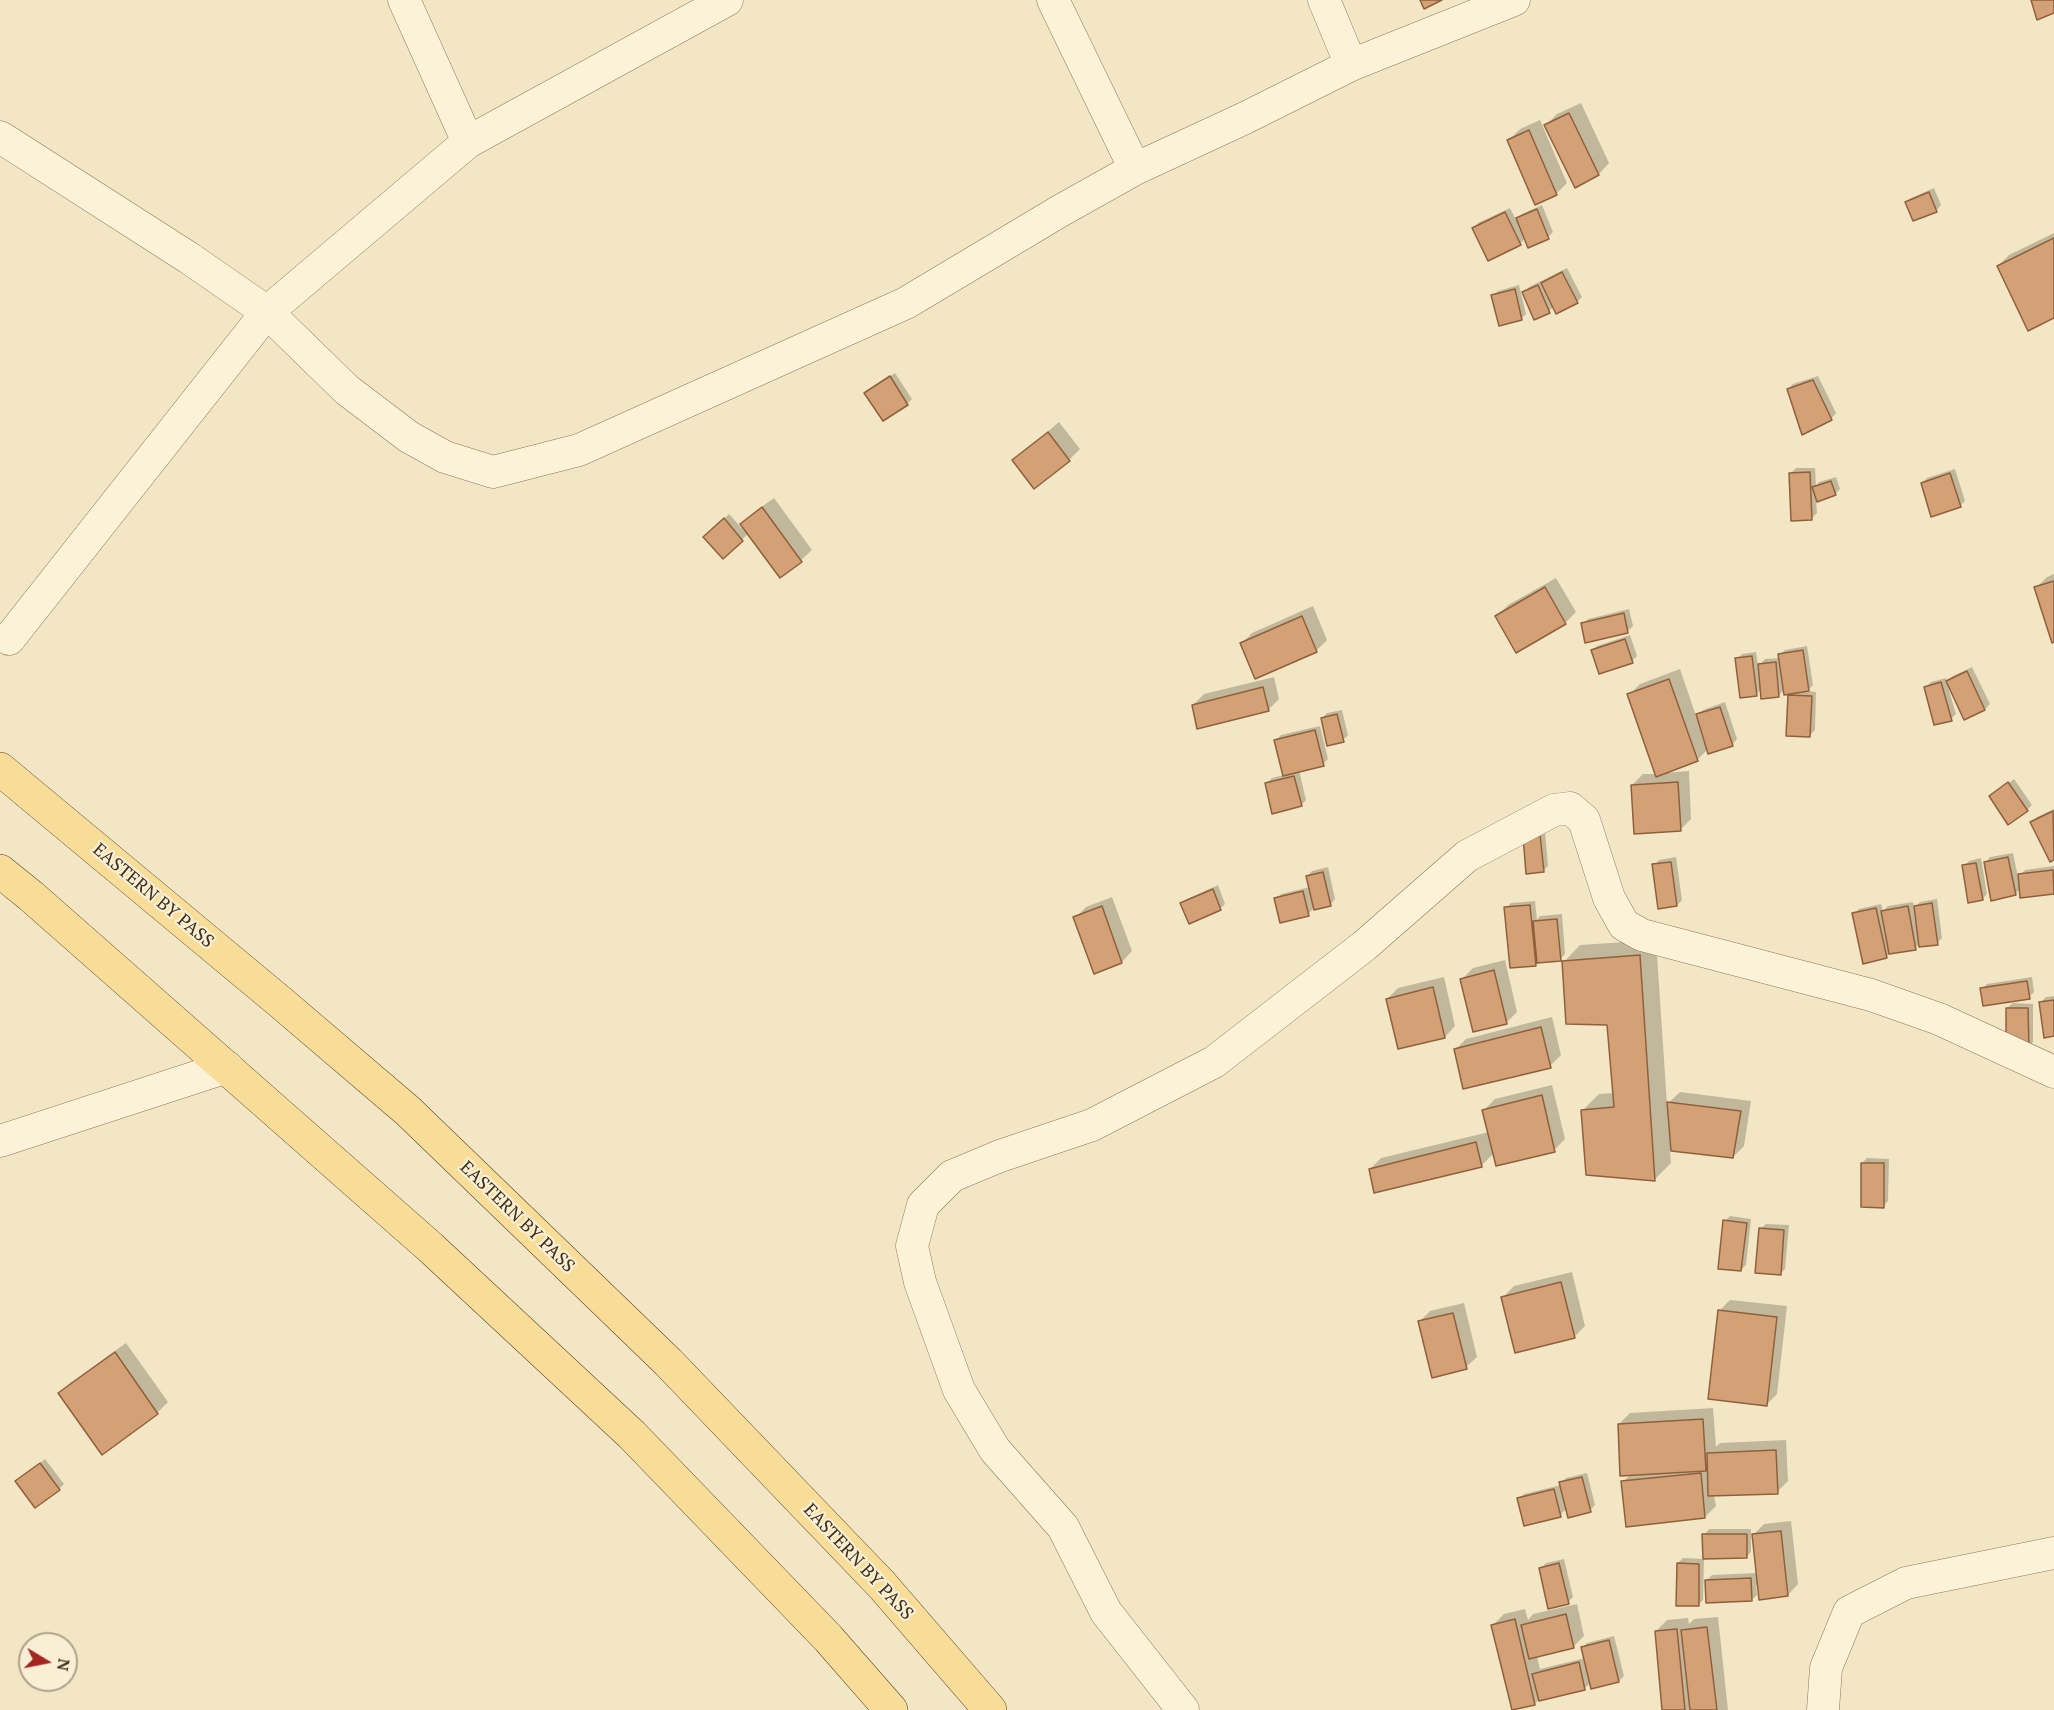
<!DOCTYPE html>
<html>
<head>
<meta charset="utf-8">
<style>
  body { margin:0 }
  #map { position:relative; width:2054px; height:1710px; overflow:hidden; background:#f2e6c4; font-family:"PT Serif",serif }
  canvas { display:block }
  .north { position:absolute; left:18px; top:1632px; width:60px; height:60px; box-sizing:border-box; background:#f9efd4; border:2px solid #aea28b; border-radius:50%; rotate:100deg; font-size:16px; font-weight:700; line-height:24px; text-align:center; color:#3d2e1d }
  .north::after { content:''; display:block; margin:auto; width:21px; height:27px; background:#a32622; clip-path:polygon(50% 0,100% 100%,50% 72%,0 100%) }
</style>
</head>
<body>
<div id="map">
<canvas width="2054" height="1710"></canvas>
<div class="north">N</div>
</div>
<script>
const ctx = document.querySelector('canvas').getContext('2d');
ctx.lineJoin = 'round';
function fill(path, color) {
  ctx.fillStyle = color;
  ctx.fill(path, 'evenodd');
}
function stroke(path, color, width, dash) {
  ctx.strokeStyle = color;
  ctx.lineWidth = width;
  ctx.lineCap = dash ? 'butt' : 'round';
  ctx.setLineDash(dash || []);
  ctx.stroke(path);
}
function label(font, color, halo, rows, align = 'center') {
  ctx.font = font + ' "PT Serif",serif';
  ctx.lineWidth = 4.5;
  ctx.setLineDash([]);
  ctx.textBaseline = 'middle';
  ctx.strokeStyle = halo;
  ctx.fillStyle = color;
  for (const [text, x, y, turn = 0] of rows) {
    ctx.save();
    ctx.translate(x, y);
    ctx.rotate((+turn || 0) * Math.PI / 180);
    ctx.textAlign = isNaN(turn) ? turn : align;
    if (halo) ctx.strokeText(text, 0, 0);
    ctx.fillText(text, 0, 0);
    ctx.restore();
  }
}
const shadow = new Path2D(`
  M1581,103L1609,163L1599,174L1575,186L1546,125L1557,114Z
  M1540,120L1567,183L1556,194L1509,140L1520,129Z
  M1934,188L1941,205L1936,211L1906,203L1911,198Z
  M1542,205L1553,232L1548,237L1525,238L1520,244L1473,228L1478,223L1510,208L1516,220L1522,214Z
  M2054,233V316L1998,266L2009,255Z
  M1567,268L1582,297L1577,302L1554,306L1549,311L1535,318L1524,292L1529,287Z
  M1519,285L1526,314L1521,319L1493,296L1498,291Z
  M895,373L912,399L907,404L866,393Z
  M1818,376L1836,413L1831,419L1803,433L1788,389L1793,384Z
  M1059,422L1080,449L1069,460H1014Z
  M1796,468H1815L1816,486L1819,482L1836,477L1840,489L1835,494L1816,500L1817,513L1812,518L1791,473Z
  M1955,469L1965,501L1960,506L1922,483L1927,478Z
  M774,498L812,550L801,560L749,533L723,557L705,537L729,514L745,532L747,531L742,524L753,513Z
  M2054,574V641L2036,588L2047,577Z
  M1556,578L1576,612L1565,623L1497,616L1508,605Z
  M1313,606L1327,640L1316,651L1241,644L1252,633Z
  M1629,609L1633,626L1627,632L1583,624L1588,619Z
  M1630,635L1637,656L1632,661L1592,651L1597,646Z
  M1807,646L1813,685L1807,691L1816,692L1815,730L1810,735L1789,696L1793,692L1785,689L1778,696L1762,689L1756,694L1737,659L1742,654L1756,652L1758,666L1765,659L1780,658V655L1785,650Z
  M1972,667L1990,704L1985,709L1948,687L1956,714L1951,719L1926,687L1931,682L1946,678L1947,682L1953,676Z
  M1680,669L1696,716L1703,710L1725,702L1737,739L1732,745L1708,749L1697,760L1664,773L1689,771L1691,819L1680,830L1632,785L1643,774H1657L1629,695L1640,684Z
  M1274,677L1279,699L1268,710L1193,705L1204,694Z
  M1342,710L1348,735L1343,740L1322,718L1327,713Z
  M1320,726L1328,759L1323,764L1299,770L1306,800L1301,805L1267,783L1272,778L1284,775L1276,740L1281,735Z
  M2014,779L2032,805L2027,810L1991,796Z
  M2054,809V858L2050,860L2032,822L2037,817Z
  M1545,830L1548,866L1543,871L1524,836Z
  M2013,853L2018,877L2025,870L2054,866V893L2022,896L2021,888L2015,894L1985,863L1990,857Z
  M1676,857L1682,900L1677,905L1654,865L1659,860Z
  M1981,858L1987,894L1982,899L1964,866L1969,861Z
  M1328,867L1335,899L1330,905L1315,907L1308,914L1276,899L1281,894L1310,887L1307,876L1312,871Z
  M1218,885L1225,904L1220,909L1182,904L1187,899Z
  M1112,897L1132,951L1122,962L1075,918L1086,907Z
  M1937,899L1942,938L1937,943H1920L1915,948L1890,953L1886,957L1854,914L1859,909L1881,904L1883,911L1888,906L1913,902L1914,908L1920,902Z
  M1535,901L1537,920L1540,916L1562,914L1565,954L1560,959L1538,962L1535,964L1506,908L1511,903Z
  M1656,940L1667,1104L1680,1092L1751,1101L1744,1146L1733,1157L1670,1150L1671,1163L1655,1179L1582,1111L1599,1094L1615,1093L1608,1024L1564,962L1580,945Z
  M1505,960L1517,1012L1506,1023L1462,979L1473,968Z
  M1444,977L1455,1026L1445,1037L1387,999L1398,988Z
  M2032,977L2034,992L2029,997L1982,989L1987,984Z
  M2054,996V1035L2041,1002L2046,997Z
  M2013,1003L2033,1004V1042L2028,1047L2007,1008Z
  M1552,1017L1561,1055L1550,1066L1455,1050L1466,1039Z
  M1552,1085L1565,1139L1554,1150L1494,1153L1482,1165L1370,1169L1381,1158L1489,1132L1484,1110L1495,1099Z
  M1867,1158L1889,1159L1888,1201L1883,1206L1862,1163Z
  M1730,1216L1751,1219L1746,1265L1741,1270L1725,1221Z
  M1766,1224L1789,1225L1785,1269L1780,1274L1760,1229Z
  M1572,1272L1585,1326L1574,1337L1503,1297L1514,1286Z
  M1730,1300L1787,1306L1777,1394L1766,1405L1719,1311Z
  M1464,1303L1477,1357L1466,1367L1420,1321L1430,1311Z
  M126,1343L168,1402L157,1413L60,1393L70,1383Z
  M1713,1408L1716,1447L1720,1443L1786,1440L1788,1481L1777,1492L1714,1495L1716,1506L1705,1517L1623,1482L1631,1474L1619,1424L1630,1413Z
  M45,1459L64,1484L59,1489L17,1481Z
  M1587,1473L1595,1505L1590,1510L1567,1508L1560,1515L1519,1499L1524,1494L1561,1485V1483L1566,1478Z
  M1791,1521L1798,1584L1788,1595L1756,1585L1757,1595L1751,1600L1707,1580L1712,1575L1757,1573L1754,1537H1751V1552L1746,1557L1704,1535L1709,1529H1751V1537L1764,1524Z
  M1683,1558L1704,1559L1703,1600L1698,1605L1678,1563Z
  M1564,1559L1573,1597L1568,1602L1541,1568L1546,1563Z
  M1577,1604L1584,1636L1573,1647L1537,1656L1540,1669L1585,1658L1582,1648L1587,1643L1614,1636L1624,1676L1619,1681L1591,1682L1585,1688L1540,1698L1535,1704L1493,1625L1504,1614L1525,1609L1528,1620L1533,1614Z
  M1718,1617L1728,1710H1664L1656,1631L1667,1620L1688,1618L1689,1624L1694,1619Z`);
const building = new Path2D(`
  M1420,0H1442L1424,9Z
  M2031,0H2054V13L2037,20Z
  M1569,113L1599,175L1575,188L1544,125Z
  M1529,130L1557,195L1535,205L1507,140Z
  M1929,192L1937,212L1913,221L1905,202Z
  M1537,209L1549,239L1528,248L1516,218Z
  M1505,212L1521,245L1488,261L1472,228Z
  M2054,238V318L2028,331L1997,266Z
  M1562,272L1578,303L1556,314L1541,283Z
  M1538,285L1550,313L1534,320L1522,292Z
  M1515,289L1522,320L1499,326L1491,295Z
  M890,376L908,405L883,421L864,393Z
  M1813,380L1832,420L1802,435L1787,389Z
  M1048,432L1070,461L1034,489L1012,460Z
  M1810,472L1812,520L1791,521L1789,473Z
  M1950,473L1961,507L1931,517L1921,483Z
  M1831,481L1836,495L1817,502L1812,487Z
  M762,507L802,562L780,578L740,524Z
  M724,518L743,541L723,559L703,537Z
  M2054,581V642L2052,643L2034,587Z
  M1545,587L1566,624L1516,653L1495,616Z
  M1624,613L1628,633L1585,643L1581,623Z
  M1302,616L1317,652L1255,679L1240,643Z
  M1625,639L1633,663L1599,674L1591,650Z
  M1803,650L1809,691L1784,695L1778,654Z
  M1752,656L1757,696L1740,698L1735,658Z
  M1776,662L1779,697L1761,699L1758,664Z
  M1967,671L1985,710L1964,720L1946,681Z
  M1669,679L1698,761L1656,777L1627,694Z
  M1941,682L1952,721L1934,725L1924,687Z
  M1263,687L1269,711L1197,729L1192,705Z
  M1788,695L1812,696L1810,737L1786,736Z
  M1720,707L1733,746L1708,754L1696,714Z
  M1337,714L1344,742L1327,746L1321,718Z
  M1315,730L1324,766L1283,776L1274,740Z
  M1294,776L1302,806L1272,814L1265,783Z
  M1678,782L1681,831L1634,834L1631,785Z
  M2008,782L2028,811L2008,825L1989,796Z
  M2053,811L2054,860L2050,862L2030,822Z
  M1540,834L1544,872L1526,874L1523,836Z
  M2008,857L2016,895L1991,901L1984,862Z
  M1671,862L1677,906L1658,909L1652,864Z
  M1976,863L1983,900L1968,903L1962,865Z
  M2053,870L2054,894L2020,898L2018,874Z
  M1323,872L1331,906L1314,910L1306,876Z
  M1213,889L1221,910L1189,924L1180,903Z
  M1303,891L1309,916L1280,923L1274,898Z
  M1932,903L1938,945L1919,947L1914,906Z
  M1530,905L1536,966L1510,968L1504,907Z
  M1102,906L1122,963L1094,974L1073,917Z
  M1908,906L1916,950L1889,954L1881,911Z
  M1876,908L1887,958L1863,964L1852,913Z
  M1557,919L1561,961L1537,963L1533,921Z
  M1640,955L1655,1181L1586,1175L1581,1110L1614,1107L1607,1025L1566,1024L1562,961Z
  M1494,970L1507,1024L1473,1032L1460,979Z
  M2027,981L2030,999L1983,1006L1980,988Z
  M1433,987L1445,1038L1398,1049L1386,999Z
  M2054,1000V1036L2044,1038L2039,1002Z
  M2006,1008H2028L2029,1048L2006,1049Z
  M1541,1027L1551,1068L1463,1089L1454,1049Z
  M1542,1095L1555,1152L1496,1166L1482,1110Z
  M1667,1102L1741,1111L1733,1158L1671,1151Z
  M1476,1142L1482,1167L1374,1193L1369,1169Z
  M1861,1163H1884V1208L1861,1207Z
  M1723,1220L1747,1223L1741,1271L1718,1269Z
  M1759,1228L1784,1230L1781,1275L1755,1273Z
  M1561,1282L1575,1338L1515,1353L1501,1297Z
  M1718,1310L1777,1317L1767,1406L1708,1399Z
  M1453,1313L1467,1369L1432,1378L1418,1321Z
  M115,1352L158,1414L102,1455L58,1393Z
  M1703,1419L1706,1471L1620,1476L1618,1424Z
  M1776,1450L1778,1494L1708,1496L1707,1453Z
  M40,1463L60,1490L35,1508L15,1481Z
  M1701,1473L1705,1518L1626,1527L1621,1481Z
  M1582,1477L1591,1512L1568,1518L1559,1482Z
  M1554,1489L1561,1517L1524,1526L1517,1498Z
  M1781,1531L1788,1596L1759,1600L1752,1534Z
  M1702,1534H1747V1558L1703,1559Z
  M1559,1563L1569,1604L1548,1609L1539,1568Z
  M1677,1563L1699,1564V1606H1676Z
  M1751,1578L1752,1601L1706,1603L1705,1580Z
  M1566,1614L1574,1648L1529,1659L1521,1625Z
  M1515,1619L1535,1705L1512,1710L1491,1625Z
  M1707,1627L1717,1710H1690L1681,1630Z
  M1677,1629L1685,1710H1662L1655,1631Z
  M1609,1640L1619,1682L1591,1689L1581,1647Z
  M1579,1662L1585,1690L1539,1701L1532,1674Z`);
const street = new Path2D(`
  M1053,0L1135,169
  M1324,0L1351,65
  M0,137L189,258L267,312L347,390L409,437L445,457L493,472L579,450L906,303L1060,211L1135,169L1245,118L1351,65L1514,0
  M468,142L727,0
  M9,639L267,312L468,142L404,0
  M0,1141L227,1067
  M1183,1710L1106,1612L1063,1527L995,1450L959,1390L920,1282L912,1246L923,1205L952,1176L1000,1156L1092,1125L1214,1062L1364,946L1467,856L1554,810L1570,808L1584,820L1609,898L1624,925L1642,935L1871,995L1939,1019L2054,1072
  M1823,1710L1826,1668L1849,1612L1906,1583L2054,1553`);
const primary = new Path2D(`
  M0,769L279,1001L408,1111L668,1362L882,1585L990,1710
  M0,871L31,896L430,1247L632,1435L828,1638L891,1710`);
const streetNames = [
  ["EASTERN BY PASS",153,896,40],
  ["EASTERN BY PASS",517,1217,44],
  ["EASTERN BY PASS",858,1562,47]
];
fill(shadow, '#0003');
fill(building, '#d4a076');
stroke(building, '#90603c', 1.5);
stroke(street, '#8f7758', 33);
stroke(primary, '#5c442d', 34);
stroke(street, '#fcf2d8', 32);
stroke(primary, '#f8dd99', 33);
label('18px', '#3d2e1d', '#f9efd4', streetNames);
</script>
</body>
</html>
